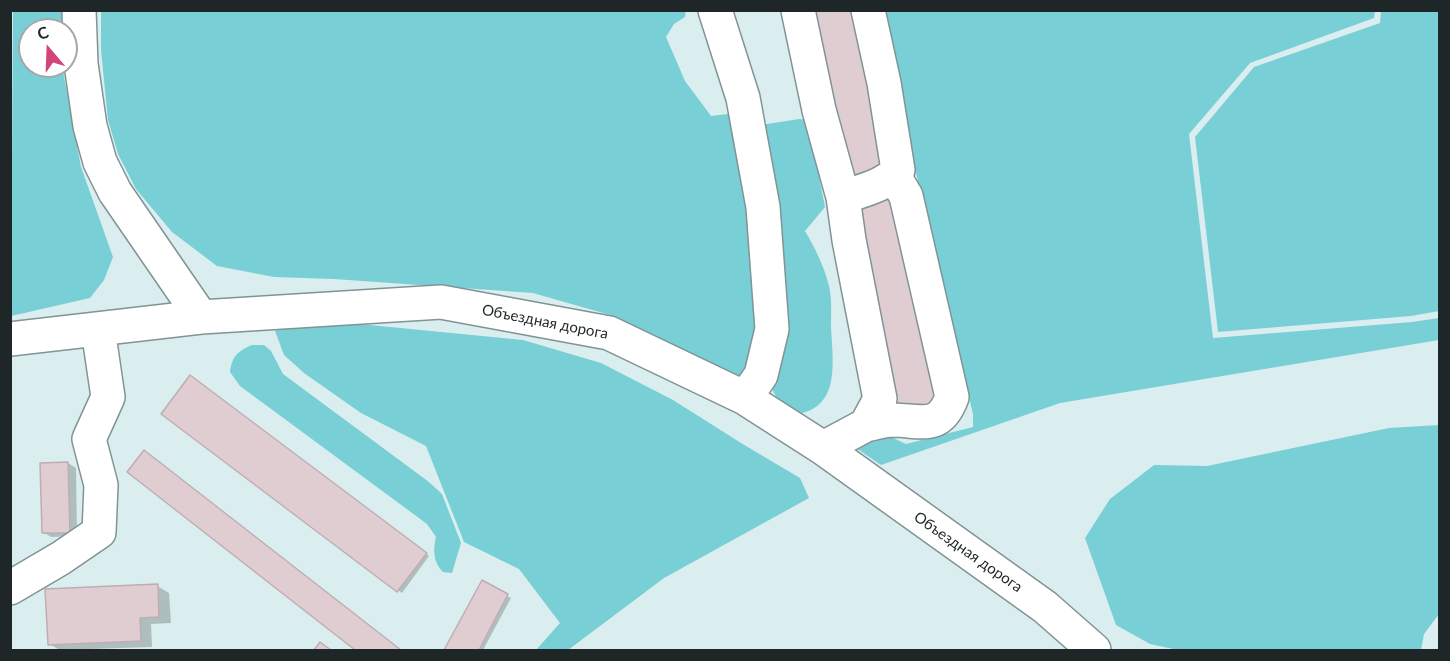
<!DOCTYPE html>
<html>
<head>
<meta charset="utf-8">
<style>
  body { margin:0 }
  #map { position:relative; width:1450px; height:661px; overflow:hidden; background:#daeeef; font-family:Lato,sans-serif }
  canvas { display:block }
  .frame { position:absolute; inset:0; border:12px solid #1f2627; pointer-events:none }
  .north { position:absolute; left:18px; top:18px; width:60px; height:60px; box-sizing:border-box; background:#fff; border:2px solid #a5a8a9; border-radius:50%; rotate:341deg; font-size:16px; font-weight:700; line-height:24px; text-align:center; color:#1f2627 }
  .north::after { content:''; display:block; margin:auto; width:21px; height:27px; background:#d14578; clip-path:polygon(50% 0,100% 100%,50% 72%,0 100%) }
</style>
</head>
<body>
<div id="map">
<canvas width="1450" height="661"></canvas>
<div class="frame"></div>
<div class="north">С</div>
</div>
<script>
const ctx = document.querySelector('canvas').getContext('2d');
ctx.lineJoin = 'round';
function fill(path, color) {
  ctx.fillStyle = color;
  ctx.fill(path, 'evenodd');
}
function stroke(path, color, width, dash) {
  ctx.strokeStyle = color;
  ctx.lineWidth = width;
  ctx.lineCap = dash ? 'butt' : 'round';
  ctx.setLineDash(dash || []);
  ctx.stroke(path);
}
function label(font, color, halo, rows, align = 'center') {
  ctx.font = font + ' Lato,sans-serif';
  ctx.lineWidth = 5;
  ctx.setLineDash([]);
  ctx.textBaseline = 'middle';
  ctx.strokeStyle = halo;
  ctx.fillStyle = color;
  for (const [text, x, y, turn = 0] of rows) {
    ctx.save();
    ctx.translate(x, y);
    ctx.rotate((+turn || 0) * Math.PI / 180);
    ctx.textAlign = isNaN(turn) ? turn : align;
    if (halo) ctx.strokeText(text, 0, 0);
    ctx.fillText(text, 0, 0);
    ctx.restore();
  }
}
const green = new Path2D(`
  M13,11H62V30H30V66H62L81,167L113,257L104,280L90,298L11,316Z
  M101,11H686L685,17L674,24L666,37L685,81L711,116L735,113L761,319L749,370L736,380L610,315L533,293L334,279L274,277L217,266L172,232L136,189L118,154L108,120L101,50Z
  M883,11H1375L1374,18L1250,63L1189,134L1213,338L1412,322L1439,318V340L1060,403L881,465L856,448L870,436L887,435L906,444L973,427V414L918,182Z
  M1381,11H1439V311L1411,316L1218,332L1195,137L1254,67L1380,23Z
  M799,119L808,120L825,207L805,231C815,248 824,266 829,286C832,298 831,314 831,327C833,365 841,410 792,415C779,403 773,394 768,378L761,125Z
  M339,322L523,340L601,363L673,400L741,443L800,478L809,498L664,578L568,650H536L560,623L519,569L464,542L426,446L361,413L304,373L284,355L275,331L301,323Z
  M252,345H264L271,351L283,374L429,482L442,494L461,543L452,573L443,572C433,562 433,550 436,537L427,524L240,386L230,372C232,356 238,351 252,345Z
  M1439,425V614L1424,634L1421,650H1178L1150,644L1116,625L1085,538L1110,499L1154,465L1207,466L1389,428Z`);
const shadow = new Path2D(`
  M194,379L429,556L402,593L163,414Z
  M148,454L400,650H357L129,472Z
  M68,463L76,468L77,536L51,537L43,532L41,464Z
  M482,582L511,598L483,650H446Z
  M157,586L169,593L171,623L151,624L152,647L60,650L49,644Z`);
const building = new Path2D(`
  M813,10H860L893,170L848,179Z
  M899,196L943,405L897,415L853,206Z
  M190,375L427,553L397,592L161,414Z
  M144,450L401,650H355L127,472Z
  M68,462L70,533H42L40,463Z
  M482,580L508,594L479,650H444Z
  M158,584L159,617L140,618L141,641L48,645L45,589Z
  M320,642L331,650H314Z`);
const minor = new Path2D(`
  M79,10L81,64L90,126L100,162L115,192L201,317
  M715,10L743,98L763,207L772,329L761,375L745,398
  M798,10L819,110L843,197
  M10,339L201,317L441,302L609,333L745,398L823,448L1045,607L1094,650
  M866,425C875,423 885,420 894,420C923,421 940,430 952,397L906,196L894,176
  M823,448L866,425L880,399L849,240L843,197C861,191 887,185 898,170L884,83L868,10
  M10,588L61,558L99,532L101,485L89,439L108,397L98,329`);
const streetNames = [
  ["Объездная дорога",545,322,11],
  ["Объездная дорога",968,552,35]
];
fill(green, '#78cfd5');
fill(shadow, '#0003');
fill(building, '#dfcdd1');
stroke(building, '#bfadb2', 1.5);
stroke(minor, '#819395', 36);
stroke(minor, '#fff', 33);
label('15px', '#1f2627', '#fff', streetNames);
</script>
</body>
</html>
